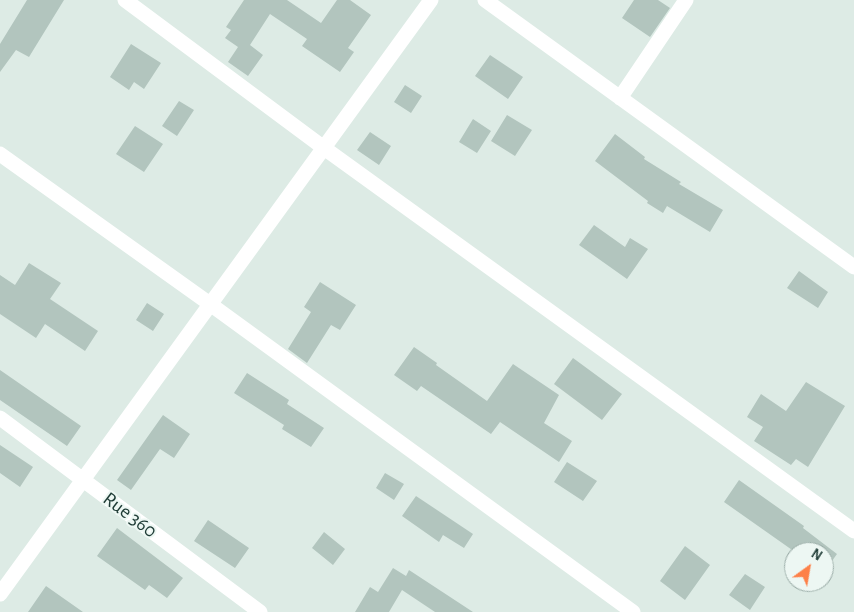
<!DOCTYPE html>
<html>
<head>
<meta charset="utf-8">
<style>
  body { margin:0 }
  #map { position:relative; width:854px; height:612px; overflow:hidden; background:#ddebe5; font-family:"Alegreya Sans",sans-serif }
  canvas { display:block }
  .north { position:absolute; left:784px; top:542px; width:50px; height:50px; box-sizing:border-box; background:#edf7f3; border:1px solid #9aaca7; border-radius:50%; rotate:32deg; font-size:14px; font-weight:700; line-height:20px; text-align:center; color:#1e3b35 }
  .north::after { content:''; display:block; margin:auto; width:18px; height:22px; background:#fd8048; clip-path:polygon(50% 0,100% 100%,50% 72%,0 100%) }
</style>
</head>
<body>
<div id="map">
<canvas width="854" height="612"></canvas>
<div class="north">N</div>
</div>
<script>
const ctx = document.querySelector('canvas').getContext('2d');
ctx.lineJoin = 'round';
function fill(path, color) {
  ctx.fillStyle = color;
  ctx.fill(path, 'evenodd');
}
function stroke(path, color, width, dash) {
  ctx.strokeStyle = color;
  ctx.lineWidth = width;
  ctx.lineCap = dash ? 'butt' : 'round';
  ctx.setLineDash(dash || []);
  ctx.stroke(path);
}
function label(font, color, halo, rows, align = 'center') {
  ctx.font = font + ' "Alegreya Sans",sans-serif';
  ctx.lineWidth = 4;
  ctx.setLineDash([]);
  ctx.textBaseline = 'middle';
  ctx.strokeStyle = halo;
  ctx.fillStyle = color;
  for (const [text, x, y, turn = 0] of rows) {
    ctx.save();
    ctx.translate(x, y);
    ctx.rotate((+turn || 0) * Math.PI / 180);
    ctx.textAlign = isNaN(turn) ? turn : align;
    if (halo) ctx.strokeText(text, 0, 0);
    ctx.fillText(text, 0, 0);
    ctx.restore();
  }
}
const building = new Path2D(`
  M27,0H64L29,57L16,50L0,72V44Z
  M244,0H287L321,23L337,0H350L371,15L348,48L354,52L340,72L302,46L307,39L270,14L250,45L263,55L248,76L228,62L238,47L225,38L231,30L226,27Z
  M634,0H658L670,8L650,37L622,18Z
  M131,44L161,63L144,89L134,82L129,90L110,77Z
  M490,55L523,77L508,99L475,76Z
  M405,85L422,96L411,113L394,102Z
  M179,101L194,110L177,136L162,126Z
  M507,115L532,130L515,156L491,141Z
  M473,119L491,131L477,153L459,142Z
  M135,126L163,144L144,172L116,154Z
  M370,132L391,146L379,165L357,150Z
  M615,134L645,157L644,159L681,182L679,184L723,210L710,232L667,206L663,213L647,203L648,201L595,161Z
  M594,225L625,247L630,238L648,249L627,279L579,245Z
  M29,263L61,283L50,299L98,331L85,351L45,324L36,338L0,314V275L15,285Z
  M799,271L828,292L818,308L787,288Z
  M320,282L356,305L340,330L331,325L307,363L288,349L311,312L304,307Z
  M147,303L164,314L153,331L136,320Z
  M414,347L437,363L436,365L487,401L513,364L559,395L544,423L572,441L559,462L500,422L491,434L421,386L417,391L394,375Z
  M573,358L622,394L602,420L554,384Z
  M0,370L81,426L67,446L0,400Z
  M247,373L289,400L287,404L324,428L311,447L282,429L284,425L234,393Z
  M806,382L845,406L808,467L796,459L791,465L754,441L763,427L747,417L761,394L786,411Z
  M163,415L190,434L174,458L160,449L131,490L117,480Z
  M0,445L33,467L20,487L0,473Z
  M567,462L597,481L583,501L554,482Z
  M385,473L404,484L394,500L376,488Z
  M739,480L804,526L803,528L837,554L824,572V552H795L724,502Z
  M416,496L473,534L464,548L443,535L439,542L402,516Z
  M208,520L249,548L235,568L194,541Z
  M117,528L183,578L167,598L149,585L145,590L97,556Z
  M324,532L345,549L333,565L312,548Z
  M685,546L710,565L685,600L660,581Z
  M393,568L406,576L409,570L473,612H435L402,590L389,612H355L370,587L378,592Z
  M745,574L765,587L750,610L729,595Z
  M46,586L83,612H28Z`);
const minor = new Path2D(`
  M125,0L324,148L854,531
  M485,0L854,267
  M620,98L686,0
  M0,154L210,304L633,612
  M0,418L260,612
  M0,594L431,0`);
const streetNames = [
  ["Rue 360",130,515,37]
];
fill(building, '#b2c5be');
stroke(minor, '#fff', 15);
label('20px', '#1e3b35', '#edf7f3', streetNames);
</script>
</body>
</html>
